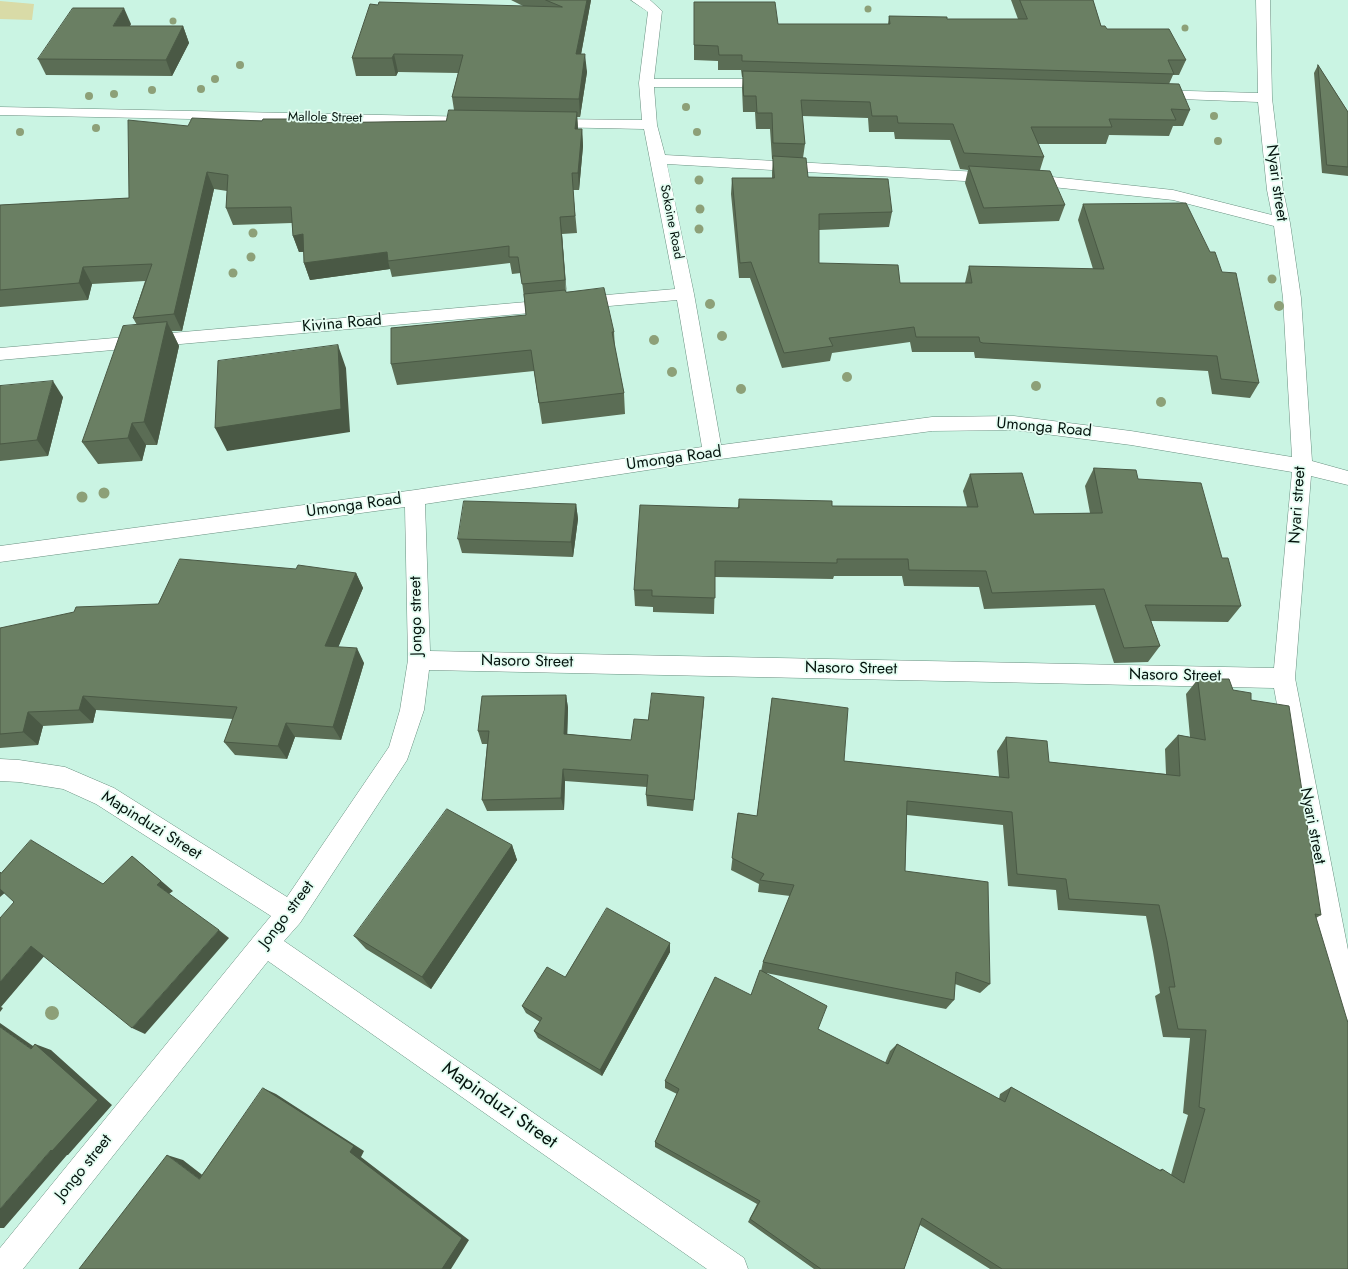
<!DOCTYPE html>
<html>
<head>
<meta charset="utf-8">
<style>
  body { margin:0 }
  canvas { display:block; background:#caf4e3 }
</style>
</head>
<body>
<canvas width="1348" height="1269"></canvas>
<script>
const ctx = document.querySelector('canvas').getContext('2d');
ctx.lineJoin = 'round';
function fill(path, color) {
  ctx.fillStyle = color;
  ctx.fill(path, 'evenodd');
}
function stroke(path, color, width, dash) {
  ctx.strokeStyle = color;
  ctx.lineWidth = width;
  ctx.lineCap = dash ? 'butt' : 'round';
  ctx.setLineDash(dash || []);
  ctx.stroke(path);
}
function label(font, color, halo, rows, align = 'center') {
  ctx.font = font + ' Jost,sans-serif';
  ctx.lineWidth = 3.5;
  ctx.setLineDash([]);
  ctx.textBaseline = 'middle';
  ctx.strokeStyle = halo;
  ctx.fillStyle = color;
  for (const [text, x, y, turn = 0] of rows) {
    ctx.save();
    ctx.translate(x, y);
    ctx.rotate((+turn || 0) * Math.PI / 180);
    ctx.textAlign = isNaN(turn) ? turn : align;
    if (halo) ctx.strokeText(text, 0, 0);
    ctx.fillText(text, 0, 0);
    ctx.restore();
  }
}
const green = new Path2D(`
  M0,1L34,4L32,20L0,19Z`);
const minor = new Path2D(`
  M631,0H650L662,11L654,79H773L778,80L780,83L778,86L773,87H654L657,125L665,155L1034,175L1173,190L1272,215L1267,190L1258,102L1155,98L1150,97L1148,94L1150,91L1155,90L1258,93L1256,0H1270L1272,98L1283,190L1290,223L1301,298L1312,461L1348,471V485L1311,476L1295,678L1348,950V1020L1338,1016L1334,1006L1325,967L1274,688L429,670L424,710L407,760L300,923L284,941L744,1258L748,1269H707L268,961L23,1269H0V1248L256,934L271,916L96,804L63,789L19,782L0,781V759L19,760L65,767L114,788L287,897L389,747L400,710L408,660L405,507L0,562V546L415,490L702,447L677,300L0,360V348L675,289L644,129L549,127L544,126L542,123L544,120L549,119L642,120L639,83L648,12ZM667,164L1034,185L1173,200L1274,226L1283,298L1292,457L1131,431L1014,416L932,417L721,445L694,294ZM1014,430L1131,445L1292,472L1274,668L430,651L425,504L713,460L932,431Z
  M0,107L477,117L482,118L484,121L482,124L477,125L0,115Z`);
const trees = [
  [868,9,3.5],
  [173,21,3.5],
  [1185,28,3.5],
  [240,65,4],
  [215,79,4],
  [201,89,4],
  [152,90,4],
  [114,94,4],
  [89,96,4],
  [686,107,4],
  [1214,116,4],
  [96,128,4],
  [20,132,4],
  [697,132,4],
  [1218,141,4],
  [699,180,4.5],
  [700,209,4.5],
  [699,229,4.5],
  [253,233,4.5],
  [251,257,4.5],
  [233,273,4.5],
  [1272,279,4.5],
  [710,304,5],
  [1279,306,5],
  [722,336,5],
  [654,340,5],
  [672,372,5],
  [847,377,5],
  [1036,386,5],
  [741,389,5],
  [1161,402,5],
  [104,493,5.5],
  [82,497,5.5],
  [52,1013,7]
];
const wall = new Path2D(`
  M511,0H591L581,54L587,72L580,117H577L578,129H582L583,146L579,190H573L577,233L562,234L566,292L614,332L615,348L624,393L625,414L542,424L534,371L397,385L391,364L526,315L521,273L512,274L510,263L392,277L390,269L310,280L304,263V252H299L293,236L292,223L233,225L226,208L227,191L214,189L182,331H172L179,346L157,445H146L142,461L98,464L82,442L137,325L133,318L145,281L92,284L88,300L0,307V205L129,198L188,126L310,123L446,121L454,110L452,97L458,73L398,72L396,76H356L352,58L523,6Z
  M1011,0H1093L1101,26L1107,29L1186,60L1179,75H1173L1169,84L1190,110L1183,126H1173L1169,136L1109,135L1106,144H1038L1044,157L1040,170L1065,205L1059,221L979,224L965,183L968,170L960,169L950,140L895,139L894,132H869L868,118L802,116L805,144L803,158L808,177L892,212L889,227L819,230V263L900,283H965L969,266L1093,269L1078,220L1083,204L1259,383L1250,398L1212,394L1208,371L978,358H975L974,352H912L910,342L832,353L830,361L782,368L750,278H739L731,194L732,178H772V172L773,159H772L770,129H756L755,112H743L742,88L743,77H742L741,70H718V61L694,60V2L778,24H888L889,16L947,19H1018Z
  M131,24L130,26H183L189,43L172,76L46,75L38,59Z
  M1318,65L1348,112V176L1322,173L1314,73Z
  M0,386L63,397L48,456L0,461Z
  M1094,468L1138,479L1222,558L1241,606L1228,622L1151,621L1160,646L1148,662L1114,663L1095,605L984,609L979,587L904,586L902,576H834L833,579L715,577L714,614L653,612V607L635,606L634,590L738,507L739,499L832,506L967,507L963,491L970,474L1034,514L1090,513L1085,486Z
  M576,504L578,519L573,557L462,553L458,539Z
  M296,569L356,573L363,588L338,647L364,663L341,740L295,737L287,759L235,755L224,742L233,719L96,710L93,723L43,726L38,745L0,748V628L158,604Z
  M1198,679L1233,690L1251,700L1321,915L1316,918L1348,1269H990L920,1225L904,1269H814L748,1222L757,1204L655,1147V1142L677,1094L665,1088V1081L751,995L761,971L763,962L790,896L758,892L759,884L731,870L738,813L757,816L772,698L844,761L999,777L997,751L1006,737L1049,762L1166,774L1165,749L1178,735L1190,737L1186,694ZM907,815L1003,825L1008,886L1056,890L1058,910L1146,916L1153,952L1160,993L1155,996L1163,1037L1190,1038L1183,1113L1188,1115L1171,1175L1162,1169L1159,1170L1011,1087L1000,1094L999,1099L897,1044L890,1051L885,1063L818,1029L766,973L946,1009L954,1000L955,984L980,993L990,984L905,871Z
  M566,695L568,708L567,734L631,740L648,720L704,697L703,710L693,811L647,806L646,795L647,787L565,781L564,810L487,811L482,800L487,744H482L478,731Z
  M512,845L517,860L431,989L366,949L354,936Z
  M670,943V952L602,1076L538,1038L534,1031L540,1022L526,1013L522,1006L565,977Z`);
const shadedWall = new Path2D(`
  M587,0H591L578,71L576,54Z
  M124,8L131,24L120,42L113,26Z
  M183,26L189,43L172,76L166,60Z
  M394,54L398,72L396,76L392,58Z
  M585,54L587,72L580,117L579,99Z
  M577,112L578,129H575Z
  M582,129L583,146L579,190L578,173Z
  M207,172L214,189L182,331L174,314Z
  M560,217L562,234L567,297L565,280Z
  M303,234L309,251L299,252L293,236Z
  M387,252L388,261L390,269L310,280L304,263Z
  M83,267L92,284L88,300L79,283Z
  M167,322L179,346L157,445L144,422Z
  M338,345L346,368L350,432L227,451L215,428Z
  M53,381L63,397L48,456L37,440Z
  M132,423L146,445L142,461L128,438Z
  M576,504L578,519L573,557L571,542Z
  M356,573L363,588L333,660L325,646Z
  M357,648L364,663L341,740L333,727Z
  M566,695L568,708L567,746L564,734Z
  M83,696L96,710L93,723L79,710Z
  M704,697L703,710L693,811L694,800Z
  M28,712L43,726L38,745L23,732Z
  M286,723L295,737L287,759L278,746Z
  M563,769L565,781L564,810L561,798Z
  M512,845L517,860L431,989L422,977Z
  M132,856L144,866L173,891L169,894L157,885Z
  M0,876L14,885L0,897Z
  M219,930L229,938L145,1034L132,1028Z
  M670,943V952L602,1076L600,1070Z
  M31,946L46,954L1,1007L3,1008L0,1012V982Z
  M0,1023L46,1055L31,1049L0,1027Z
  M35,1044L51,1050L112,1105L68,1155H67L4,1228H0V1209L51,1150Z
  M263,1088L276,1094L364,1151L361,1157L469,1240L451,1269H442Z
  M167,1155L183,1160L214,1184L199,1179Z`);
const building = new Path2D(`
  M546,0H587L576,54H585L579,99L452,97L463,55L394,54L392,58H352L370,4L378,5L379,2L562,7Z
  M1020,0H1093L1101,26H1105L1107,29H1169L1186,60H1168L1174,74L742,61V55H719L718,46L694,45V2H775L778,24H890L889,16L947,17V19H1027Z
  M73,8H124L113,26H183L166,60L38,59Z
  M1318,65L1348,112V167L1327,165Z
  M743,71L1179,84L1190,110L1171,109L1176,120L1109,119L1112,127H1031L1044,157L964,153L953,124L898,123L897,116H872L870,102L801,100L805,144L773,143L772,113H757L756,96H744Z
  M449,110L577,112L575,129H582L578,173H572L575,216L560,217L565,280L522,284L518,257H509V246L388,261L387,252L304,263L303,234L293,236L291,207L226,208L228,175L207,172L174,314L133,318L152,264L83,267L79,283L0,290V205L129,198L128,120L188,126L192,118L262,121L263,119H309L307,123L446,121Z
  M773,156L806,158L808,177L888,179L892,212L819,214V263L898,265L900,283H972L969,266L1104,269L1083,204L1186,203L1210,252H1215L1222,272L1236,273L1259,383L1221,379L1217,356L983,343L980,342L979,337H916L914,327L829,338L833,346L784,353L751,262L740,263L732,178H774Z
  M969,166L1050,171L1065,205L984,208Z
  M604,288L614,332H612L624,393L539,403L531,350L391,364V328L526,315L524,294L565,290L566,292Z
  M167,322L144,422L132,423L128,438L82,442L123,326Z
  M338,345L341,409L215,428L218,361Z
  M53,381L37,440L0,444V386Z
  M1094,468L1136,470L1138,479L1201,483L1222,558H1228L1241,606L1145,605L1160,646L1124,648L1104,589L992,593L986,571L909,570L908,559H837V563L715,561V598L652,596V590H634L640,505L739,508V499L832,501V506L978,507L970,474L1022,473L1034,514L1102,513Z
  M464,501L576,504L571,542L458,539Z
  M180,559L296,569L298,565L356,573L325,646L357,648L333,727L286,723L278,746L224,742L237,707L83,696L79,710L28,712L23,732L0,734V628L74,612L76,607L158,604Z
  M1198,679H1229L1233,690L1251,693V700L1289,706L1321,915L1315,914L1348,1023V1269H1002L922,1218L904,1269H821L750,1219L760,1201L655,1142L679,1089L665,1081L715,977L751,995L760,970L827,1006L818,1029L888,1064L897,1044L1005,1102L1011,1087L1161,1171L1162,1169L1184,1183L1205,1109L1199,1107L1206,1030L1178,1029L1169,987H1175L1167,941L1159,905L1069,899L1066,879L1017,874L1012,812L907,801L905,871L988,882L990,984L956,972L954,1000L763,962L794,885L760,880L764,874L732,858L738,813L757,816L772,698L848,708L844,761L1009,778L1006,737L1047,741L1049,762L1180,776L1178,735L1205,740Z
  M652,693L704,697L694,800L646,795L648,775L563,769L561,798L482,800L489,731H478L482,696L566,695L564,734L631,740L634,719L648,720Z
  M447,809L512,845L422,977L354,936Z
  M31,840L103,884L132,856L161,881L157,885L219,930L132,1028L31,946L0,982V918L14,902L0,889V872L1,873Z
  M607,908L670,943L600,1070L534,1031L542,1018L522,1006L547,967L565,977Z
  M0,1027L31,1049L35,1044L98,1100L52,1151L51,1150L0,1209Z
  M263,1088L354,1146L350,1152L462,1238L442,1269H79L167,1155L199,1179Z`);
const farStreetnames = [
  ["Mallole Street",325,118,1],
  ["Sokoine Road",671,222,79]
];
const streetNames = [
  ["Nyari street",1276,183,82],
  ["Kivina Road",342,324,-5],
  ["Umonga Road",1044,428,5],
  ["Umonga Road",674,459,-8],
  ["Nyari street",1298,505,-86],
  ["Umonga Road",354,506,-8],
  ["Jongo street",417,616,-91],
  ["Nasoro Street",527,662,1],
  ["Nasoro Street",851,669,1],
  ["Nasoro Street",1175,676,1],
  ["Mapinduzi Street",151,826,32],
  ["Nyari street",1312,826,79],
  ["Jongo street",287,915,-53],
  ["Jongo street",84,1168,-51]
];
const nearStreetnames = [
  ["Mapinduzi Street",499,1106,35]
];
fill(green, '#d9dba7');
stroke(minor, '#699080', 1);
fill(minor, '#fff');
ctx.fillStyle = '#8da078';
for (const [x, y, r] of trees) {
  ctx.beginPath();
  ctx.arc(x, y, r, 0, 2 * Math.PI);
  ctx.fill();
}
fill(wall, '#5b6d55');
fill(shadedWall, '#4a5945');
fill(building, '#6a7f63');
stroke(building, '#4a5945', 1);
label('13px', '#05140e', '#e4fdf2', farStreetnames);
label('16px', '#05140e', '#e4fdf2', streetNames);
label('19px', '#05140e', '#e4fdf2', nearStreetnames);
</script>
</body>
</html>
